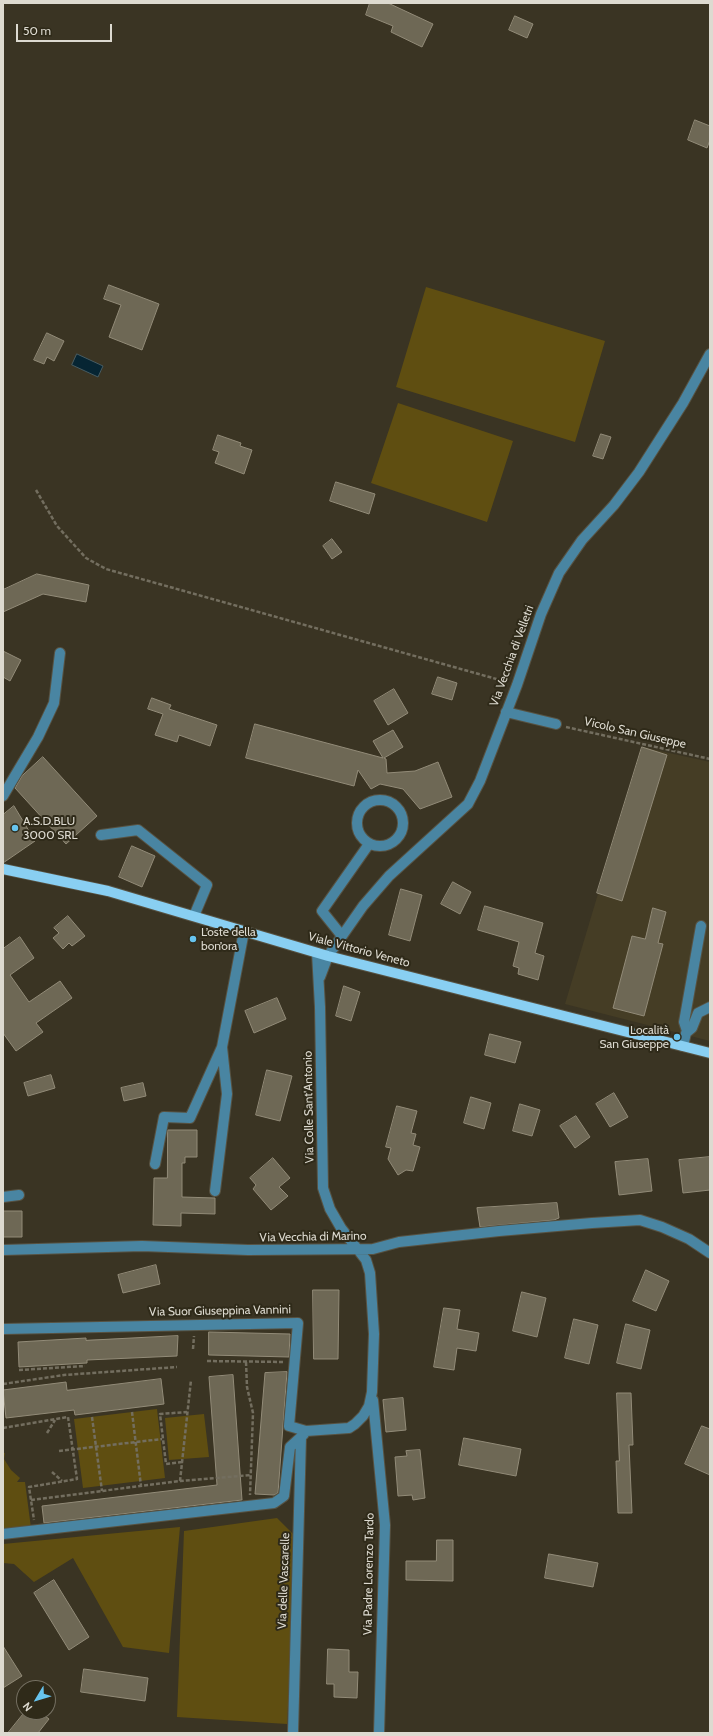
<!DOCTYPE html>
<html>
<head>
<meta charset="utf-8">
<style>
  body { margin:0 }
  #map { position:relative; width:713px; height:1736px; overflow:hidden; background:#3a3423; font-family:Cabin,sans-serif }
  canvas { display:block }
  .frame { position:absolute; inset:0; border:4px solid #dddad0; pointer-events:none }
  .north { position:absolute; left:16px; top:1680px; width:40px; height:40px; box-sizing:border-box; background:#2f2a19; border:1px solid #757062; border-radius:50%; rotate:232deg; font-size:11px; font-weight:700; line-height:16px; text-align:center; color:#dddad0 }
  .north::after { content:''; display:block; margin:auto; width:14px; height:18px; background:#67c4ef; clip-path:polygon(50% 0,100% 100%,50% 72%,0 100%) }
  .scale { position:absolute; left:16px; top:24px; width:96px; height:18px; box-sizing:border-box; border:2px solid #dddad0; border-top:0; padding-left:5px; font-size:12px; line-height:14px; white-space:nowrap; color:#dddad0; -webkit-text-stroke:3px #2f2a19; paint-order:stroke }
</style>
</head>
<body>
<div id="map">
<canvas width="713" height="1736"></canvas>
<div class="frame"></div>
<div class="north">N</div>
<div class="scale">50 m</div>
</div>
<script>
const ctx = document.querySelector('canvas').getContext('2d');
ctx.lineJoin = 'round';
function fill(path, color) {
  ctx.fillStyle = color;
  ctx.fill(path, 'evenodd');
}
function stroke(path, color, width, dash) {
  ctx.strokeStyle = color;
  ctx.lineWidth = width;
  ctx.lineCap = dash ? 'butt' : 'round';
  ctx.setLineDash(dash || []);
  ctx.stroke(path);
}
function label(font, color, halo, rows, align = 'center') {
  ctx.font = font + ' Cabin,sans-serif';
  ctx.lineWidth = 4;
  ctx.setLineDash([]);
  ctx.textBaseline = 'middle';
  ctx.strokeStyle = halo;
  ctx.fillStyle = color;
  for (const [text, x, y, turn = 0] of rows) {
    ctx.save();
    ctx.translate(x, y);
    ctx.rotate((+turn || 0) * Math.PI / 180);
    ctx.textAlign = isNaN(turn) ? turn : align;
    if (halo) ctx.strokeText(text, 0, 0);
    ctx.fillText(text, 0, 0);
    ctx.restore();
  }
}
const built = new Path2D(`
  M642,747L710,762V1041L565,1004Z`);
const green = new Path2D(`
  M426,287L605,341L575,442L396,387Z
  M398,403L513,441L487,522L371,483Z
  M157,1409L165,1478L83,1488L74,1419Z
  M204,1414L209,1457L169,1460L165,1418Z
  M3,1453H5L4,1459L11,1470L20,1478L17,1482H25L31,1528L3,1531Z
  M277,1518L297,1538L287,1724L177,1717L184,1531Z
  M180,1527L169,1653L123,1647L73,1558L34,1582L14,1564L3,1563V1544Z`);
const water = new Path2D(`
  M77,354L103,366L98,377L72,365Z`);
const building = new Path2D(`
  M370,3H388L433,24L422,47L391,32L393,26L366,15Z
  M515,16L533,24L527,38L509,30Z
  M695,120L710,126V140L707,148L688,140Z
  M109,285L159,304L142,350L109,337L121,305L104,299Z
  M47,333L64,341L54,361L47,357L44,364L34,360Z
  M601,434L611,437L603,459L593,456Z
  M218,435L241,443L240,446L252,450L244,474L215,463L219,452L213,450Z
  M336,482L375,494L369,514L330,501Z
  M332,539L342,552L332,559L323,546Z
  M37,574L89,585L86,602L43,594L3,612V590Z
  M3,651L21,660L10,681L3,677Z
  M438,677L457,683L452,700L432,694Z
  M394,689L408,713L388,725L374,701Z
  M152,698L171,705L169,709L217,725L210,746L179,735L177,742L155,735L163,714L148,709Z
  M255,724L383,758L373,741L393,730L403,747L384,758L386,759L387,773L415,771L438,762L452,797L420,809L403,789L380,784L371,789L358,770L354,786L246,758Z
  M642,747L667,755L622,901L597,893Z
  M43,757L97,816L66,844L15,788L22,776Z
  M14,806L35,841L3,863V815Z
  M132,846L155,856L142,887L119,877Z
  M453,882L471,892L460,914L441,904Z
  M401,889L422,895L410,941L389,935Z
  M485,906L543,923L535,953L544,956L538,980L518,974L519,968L513,966L519,942L478,930Z
  M653,908L666,912L658,943L663,944L644,1016L613,1008L632,936L645,939Z
  M68,916L85,936L72,946L69,943L63,949L53,938L59,933L54,928Z
  M20,937L34,958L10,975L29,1002L60,981L72,998L36,1023L43,1032L16,1051L3,1033V949Z
  M344,986L360,992L351,1021L336,1016Z
  M277,998L286,1019L254,1033L245,1011Z
  M490,1034L521,1042L515,1063L485,1055Z
  M267,1070L292,1076L280,1121L256,1115Z
  M51,1075L55,1088L28,1096L24,1083Z
  M143,1083L146,1096L124,1101L121,1088Z
  M614,1093L628,1117L610,1127L596,1104Z
  M471,1097L491,1103L484,1129L464,1123Z
  M520,1104L540,1110L532,1136L513,1131Z
  M397,1106L417,1111L411,1133L416,1134L413,1145L420,1147L413,1171L406,1170L398,1175L388,1159L391,1148L386,1147Z
  M576,1116L590,1137L575,1148L560,1126Z
  M168,1130H197V1157H185V1163H182V1197L215,1198V1214L181,1213V1226L153,1225L154,1178H167Z
  M710,1157V1190L683,1193L679,1160Z
  M273,1158L290,1178L279,1187L288,1196L271,1210L253,1189L256,1185L250,1178Z
  M648,1159L652,1191L619,1195L615,1162Z
  M557,1203L559,1218L554,1220L480,1227L477,1208Z
  M3,1211H22V1237H3Z
  M156,1265L160,1284L123,1293L118,1275Z
  M646,1270L669,1281L656,1311L633,1301Z
  M313,1290H339L338,1359H314Z
  M522,1292L546,1298L537,1337L513,1331Z
  M444,1308L460,1310L457,1329L479,1333L476,1351L457,1348L454,1370L434,1367Z
  M574,1319L598,1325L589,1364L565,1358Z
  M626,1324L650,1330L641,1369L617,1363Z
  M209,1332L290,1334L289,1357L209,1355Z
  M178,1336L177,1356L87,1360V1363L19,1367L18,1342L86,1338V1340Z
  M287,1372L278,1493L274,1495L255,1494L265,1373Z
  M233,1375L242,1500L44,1523L42,1506L217,1485L209,1377Z
  M161,1379L164,1404L75,1415L74,1410L6,1418L3,1390L66,1382L67,1390Z
  M617,1393H631L633,1445H629L632,1513H618L616,1461H619Z
  M403,1398L406,1430L386,1432L383,1400Z
  M702,1426L710,1429V1475L685,1464Z
  M464,1438L521,1449L516,1476L459,1465Z
  M420,1450L425,1498L413,1500L412,1495L398,1496L395,1457L407,1456L406,1451Z
  M437,1540H453V1581L406,1580V1561H436Z
  M549,1554L598,1563L593,1587L545,1578Z
  M54,1580L89,1637L69,1650L34,1593Z
  M3,1646L22,1676L3,1688Z
  M328,1649L349,1650V1672H358L357,1698L334,1697V1684H327Z
  M84,1669L148,1678L145,1701L81,1692Z
  M25,1712H40L49,1719L38,1733H8Z`);
const path = new Path2D(`
  M36,490L57,526L86,558L106,569L507,682
  M566,727L710,759
  M193,1349L194,1336
  M207,1361L284,1362
  M246,1362L247,1387L253,1413L250,1495
  M19,1370L85,1366
  M3,1384L64,1375L177,1367
  M132,1412L141,1486
  M92,1417L102,1491
  M3,1428L68,1417L77,1479L29,1487L34,1520
  M47,1433L55,1420
  M59,1451L162,1439
  M182,1462L166,1464L160,1414L187,1412
  M52,1472L62,1481
  M180,1481L191,1380
  M31,1500L180,1481L251,1475`);
const minor = new Path2D(`
  M506,712L556,724
  M3,796L38,737L54,703L60,653
  M357 823a23 23 0 1 1 46 0a23 23 0 1 1-46 0Z
  M101,835L138,830L207,885L194,916
  M342,936L322,911L369,844
  M320,977L328,956L363,906L389,876L468,804L480,781L517,685L541,614L559,573L582,540L614,505L639,472L683,403L710,354
  M687,1031L684,1022L701,926
  M683,1046L686,1033L692,1028L698,1013L710,1007
  M155,1164L164,1117L190,1118L222,1047L244,931
  M215,1191L227,1094L222,1047
  M3,1197L19,1195
  M3,1250L142,1246L248,1250L373,1249L399,1242L499,1231L592,1223L640,1220L662,1227L689,1239L710,1253
  M3,1329L298,1323L289,1426L306,1431L349,1428L355,1424L363,1416L369,1406L372,1392L374,1334L370,1273L366,1260L341,1228L330,1209L323,1188L320,1007L317,953
  M373,1400L385,1525L379,1733
  M3,1534L274,1503L284,1496L290,1447L301,1437
  M293,1733L301,1437L304,1434`);
const major = new Path2D(`
  M3,869L108,891L328,956L710,1053`);
const markers = [
  [15,828,4,"#67c4ef"],
  [193,939,4,"#67c4ef"],
  [677,1037,4,"#67c4ef"]
];
const streetNames = [
  ["Via Vecchia di Velletri",512,656,-70],
  ["Vicolo San Giuseppe",635,733,13],
  ["Viale Vittorio Veneto",359,950,15],
  ["Via Colle Sant'Antonio",309,1107,-91],
  ["Via Vecchia di Marino",313,1237,-1],
  ["Via Suor Giuseppina Vannini",220,1311,-1],
  ["Via Padre Lorenzo Tardo",369,1574,-89],
  ["Via delle Vascarelle",284,1581,-88]
];
const poiNames = [
  ["A.S.D.BLU",23,821],
  ["3000 SRL",23,835],
  ["L’oste della",201,932],
  ["bon’ora",201,946],
  ["Località",669,1030,"right"],
  ["San Giuseppe",669,1044,"right"]
];
fill(built, '#453d25');
fill(green, '#5f4e11');
fill(water, '#062533');
stroke(water, '#465b62', 1);
fill(building, '#6e6855');
stroke(building, '#928b78', 1);
stroke(minor, '#575242', 12);
stroke(major, '#575242', 12);
stroke(path, '#736e5f', 2.5, [4, 2]);
stroke(minor, '#4985a2', 10);
stroke(major, '#89cff2', 10);
for (const [x, y, r, color] of markers) {
  const dot = new Path2D();
  dot.arc(x, y, r, 0, 2 * Math.PI);
  ctx.fillStyle = color;
  ctx.fill(dot);
  stroke(dot, '#2f2a19', 1.5);
}
label('12px', '#dddad0', '#2f2a19', streetNames);
label('12px', '#dddad0', '#2f2a19', poiNames, 'left');
</script>
</body>
</html>
